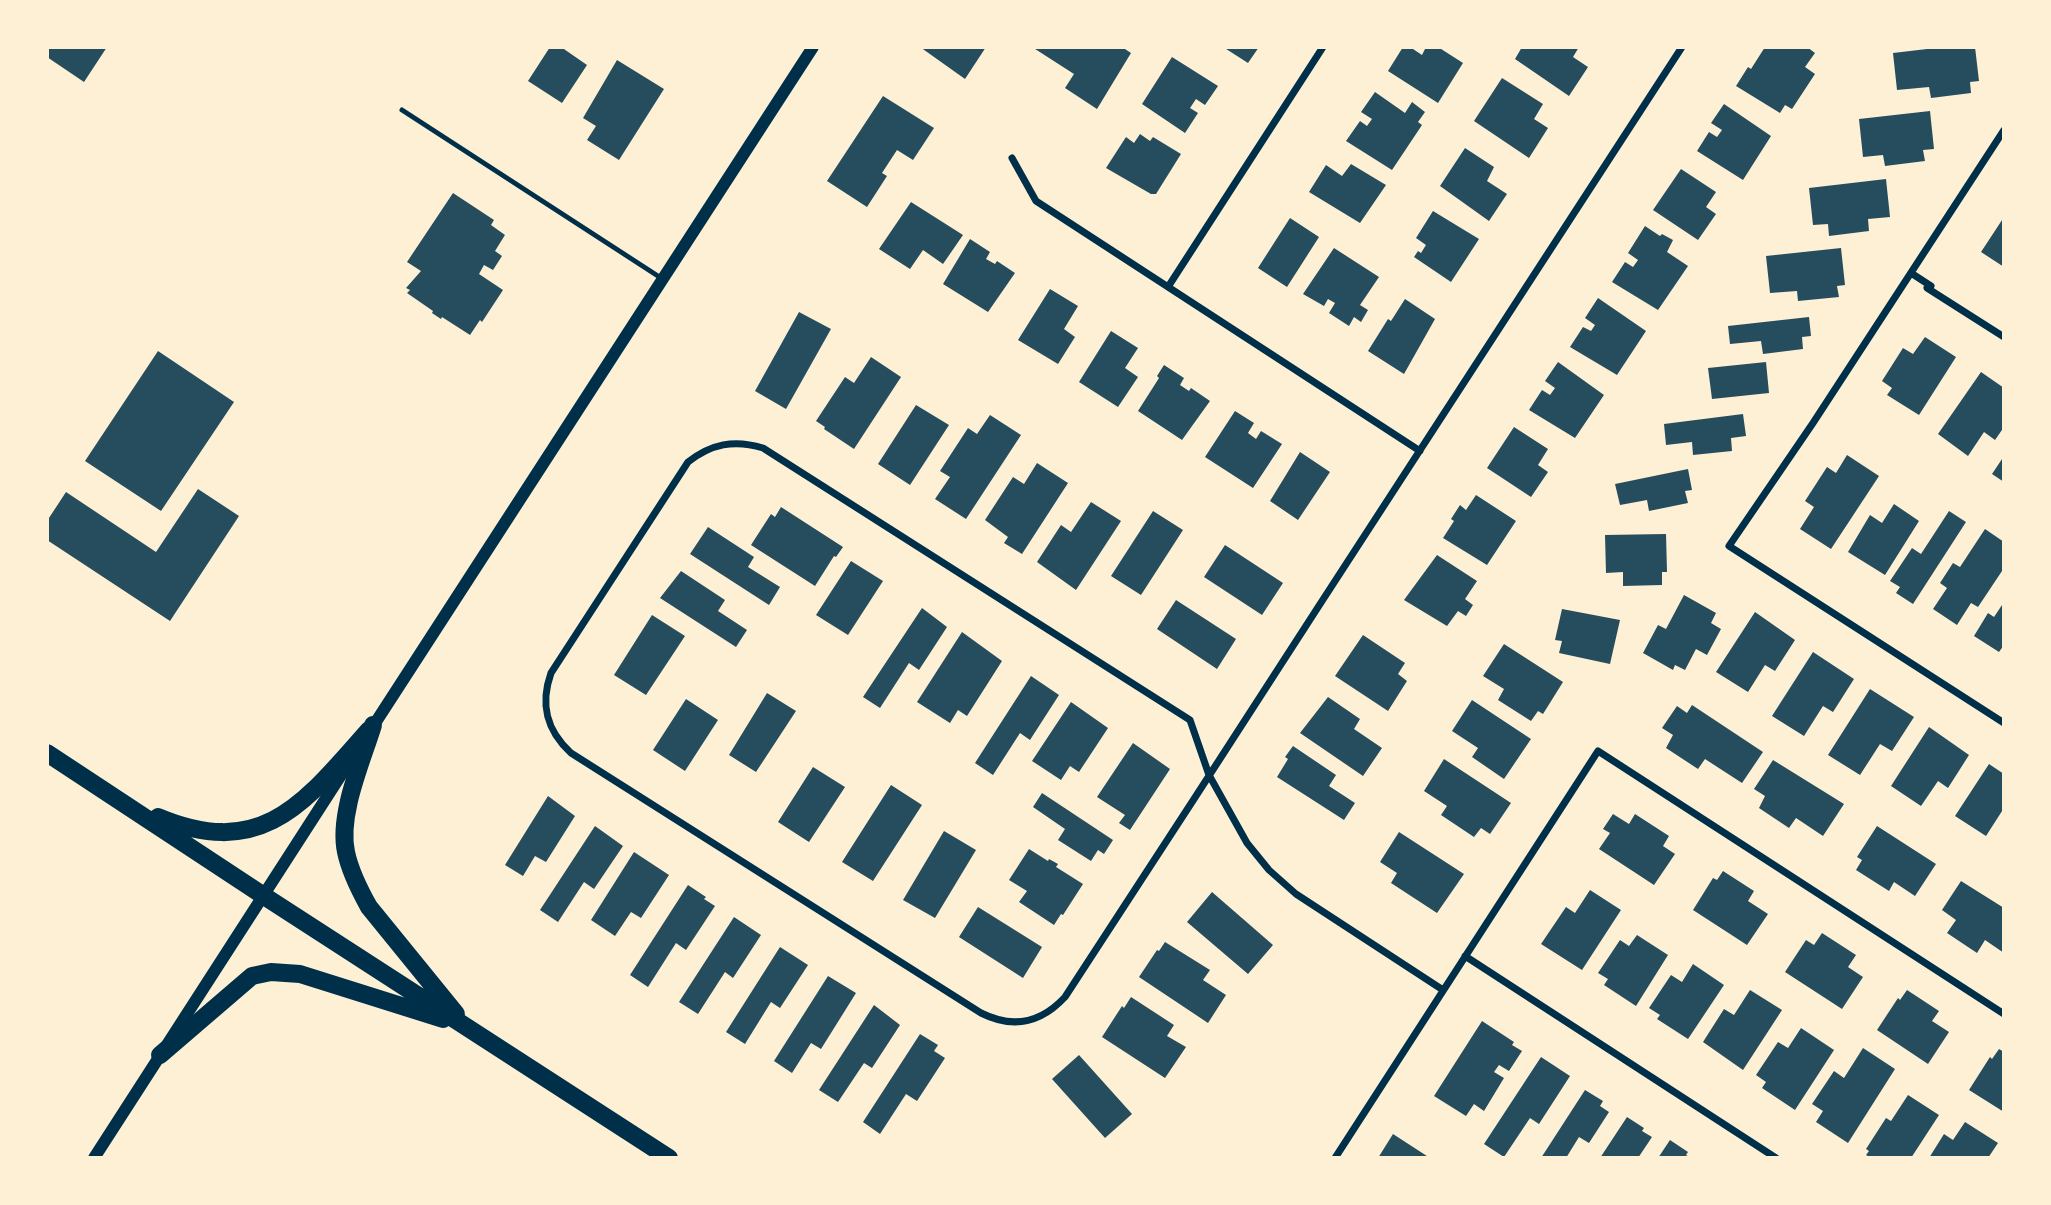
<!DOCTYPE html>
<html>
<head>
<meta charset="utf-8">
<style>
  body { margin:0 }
  #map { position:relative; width:2051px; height:1205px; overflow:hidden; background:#fdf0d5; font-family:"Asap Condensed",sans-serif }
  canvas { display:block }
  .frame { position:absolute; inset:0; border:49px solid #fdf0d5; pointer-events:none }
</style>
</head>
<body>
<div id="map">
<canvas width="2051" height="1205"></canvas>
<div class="frame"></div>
</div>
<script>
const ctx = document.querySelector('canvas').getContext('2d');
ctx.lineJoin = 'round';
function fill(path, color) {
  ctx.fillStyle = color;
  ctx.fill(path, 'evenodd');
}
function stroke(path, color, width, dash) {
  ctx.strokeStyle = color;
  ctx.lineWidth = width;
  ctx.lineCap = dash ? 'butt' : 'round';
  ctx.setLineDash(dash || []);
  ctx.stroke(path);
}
const building = new Path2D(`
  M47,47H107L84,82L47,57Z
  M550,47H561L587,65L562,103L528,81Z
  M920,47H986L965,79Z
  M1032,47H1122L1131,53L1097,109L1065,88L1074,74Z
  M1223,47H1259L1248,63Z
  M1403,47H1410L1422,55L1426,47H1438L1463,63L1438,103L1388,71Z
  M1522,47H1579L1573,57L1588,67L1569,96L1515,59Z
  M1765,47H1807L1815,53L1805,67L1815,74L1792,109L1785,105L1780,113L1736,86L1748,67L1751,69Z
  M1944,47H1975L1979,81L1970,82L1971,93L1931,98L1929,87L1897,90L1893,53Z
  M1172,57L1218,86L1205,105L1196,99L1190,108L1198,113L1185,133L1142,104Z
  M617,60L664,89L619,160L587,140L596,126L583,118Z
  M1502,78L1543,104L1534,119L1548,128L1529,158L1474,121Z
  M1375,92L1405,113L1412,102L1425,112L1418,122L1422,125L1392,170L1346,141L1360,121L1367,126L1372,119L1361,112Z
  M883,96L934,128L913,160L897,150L882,173L887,176L867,207L827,181Z
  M1724,104L1771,136L1743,180L1697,151L1709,132L1717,137L1722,130L1711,123Z
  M1930,111L1934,149L1923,150L1925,161L1885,166L1883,155L1863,157L1859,119Z
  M1140,134L1150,141L1153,137L1181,154L1156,194H1151L1106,168L1126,137L1134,143Z
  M1465,148L1494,167L1487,181L1507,194L1489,221L1440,186Z
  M1351,164L1386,185L1360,223L1309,192L1326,165L1342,176Z
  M1681,169L1716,192L1706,207L1716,214L1698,240L1653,210Z
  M1886,179L1890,217L1868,219L1869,231L1829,236L1828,224L1813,225L1809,188Z
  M453,193L494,220L491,225L505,235L495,251L502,256L493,270L484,265L479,274L503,290L482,322L480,320L470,335L442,317L441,319L432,313L433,311L407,293L410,290L406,288L421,271L407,262Z
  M911,202L963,235L943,264L923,250L910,269L879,249Z
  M1433,211L1479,239L1451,282L1414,257L1418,251L1421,253L1426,245L1416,238Z
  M2004,217V267L1981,252Z
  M1290,218L1319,237L1287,287L1258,268Z
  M1645,226L1660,236L1662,234L1673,240L1667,252L1688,266L1658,310L1612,282L1625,262L1633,267L1638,260L1628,253Z
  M970,239L990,252L986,259L995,264L997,261L1015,273L988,312L943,284Z
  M1334,248L1379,277L1360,305L1368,310L1361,322L1354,317L1349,326L1329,313L1335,303L1328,299L1324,306L1303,294Z
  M1841,248L1845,285L1837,286L1839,297L1798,301L1797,291L1770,293L1766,256Z
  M1050,289L1078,306L1064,329L1075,337L1058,364L1018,340Z
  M1598,298L1646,331L1617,375L1570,347L1583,327L1591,331L1595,325L1585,318Z
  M1405,299L1435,319L1404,374L1368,351L1388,319L1391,321Z
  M799,312L831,329L786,409L755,391Z
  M1809,317L1811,336L1802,337L1803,349L1763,354L1761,341L1730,344L1728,326Z
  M1111,331L1138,348L1125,368L1138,377L1118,407L1079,382Z
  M1925,337L1956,357L1919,415L1887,395L1892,388L1882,381L1903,348L1913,354Z
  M158,351L234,402L161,511L85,461Z
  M871,357L901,377L854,449L824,429L825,427L816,421L845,377L854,383Z
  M1558,362L1604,395L1575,438L1529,410L1542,390L1550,395L1555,388L1545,381Z
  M1766,362L1769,393L1712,399L1708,368Z
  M1164,365L1184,378L1180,385L1189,391L1191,388L1210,401L1182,440L1138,411L1159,378L1157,376Z
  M1981,372L2004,388V427L1995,440L1984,432L1968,456L1938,434Z
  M916,405L949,425L910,485L878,464Z
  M1235,411L1254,423L1248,433L1256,439L1261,431L1282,444L1253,488L1205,457Z
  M1743,414L1746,436L1731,438L1732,451L1693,455L1692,442L1666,445L1664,424Z
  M990,415L1021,435L966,519L935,499L950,477L940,471L968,428L977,434Z
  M1514,427L1548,449L1538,465L1548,472L1531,497L1487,468Z
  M1300,452L1330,472L1298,520L1270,501Z
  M1847,455L1879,476L1831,549L1800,529L1814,507L1805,501L1827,467L1836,473Z
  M2004,456V482L1992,474Z
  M1037,463L1068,483L1022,554L1004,543L1008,537L985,520L1013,477L1024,484Z
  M1688,469L1692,490L1685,491L1688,503L1649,511L1647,500L1620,505L1615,484Z
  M198,489L239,516L170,621L47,540V521L66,492L156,552Z
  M1476,495L1516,521L1487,565L1443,538L1454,521L1451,519L1460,505L1466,510Z
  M1091,502L1121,521L1076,590L1037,562L1061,525L1071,532Z
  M1894,504L1919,521L1885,575L1848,552L1870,515L1882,523Z
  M781,507L843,547L836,557L834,556L815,586L751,545L771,514L775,517Z
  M1153,511L1183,530L1141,595L1111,576Z
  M1949,511L1966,522L1913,604L1896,593L1900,587L1890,581L1912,548L1921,554Z
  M708,527L754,557L748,567L780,587L769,605L690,554Z
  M1985,529L2004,542V568L1978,607L1971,603L1957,625L1933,609L1947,588L1940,583L1953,563L1960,567Z
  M1666,534L1667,572H1662V585L1623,586V572L1606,573L1605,535Z
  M1225,545L1283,583L1262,615L1204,577Z
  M1437,555L1477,581L1465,599L1473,605L1466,616L1458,611L1447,626L1404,600Z
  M851,561L883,581L848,635L816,615Z
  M681,571L725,600L718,611L747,630L736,647L660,598Z
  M1684,595L1716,613L1711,623L1721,629L1707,655L1696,649L1685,670L1675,665L1673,670L1643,653L1658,625L1666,629Z
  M1176,600L1236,639L1217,669L1157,629Z
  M2004,602V645L1999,652L1974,636L1988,613L1994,617Z
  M922,608L947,627L919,670L909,663L880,708L863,697Z
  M1562,609L1620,620L1610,664L1559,653L1562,641L1555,640Z
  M1755,612L1795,640L1775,671L1765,665L1748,692L1716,672Z
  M652,615L685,636L646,695L614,675Z
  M962,632L1002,661L967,716L958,710L950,723L917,702Z
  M1363,635L1405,663L1398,674L1407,681L1388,711L1335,676Z
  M1504,644L1563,682L1543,714L1538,711L1531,721L1498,700L1504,689L1483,676Z
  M1813,652L1854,679L1833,712L1823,706L1804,736L1772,716Z
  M1031,676L1059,695L1030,740L1020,733L993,775L975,763Z
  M1870,689L1914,717L1892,751L1880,744L1860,775L1828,755Z
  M767,693L796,711L756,772L729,755Z
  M1328,697L1360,719L1354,729L1382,748L1363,776L1300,733Z
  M686,699L718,720L685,771L653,750Z
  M1472,700L1531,739L1504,779L1472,757L1478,748L1452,731Z
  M1071,702L1108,728L1079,772L1070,766L1061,780L1032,761Z
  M1692,705L1763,752L1742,783L1705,759L1698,769L1666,748L1673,735L1662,728L1677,706L1687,713Z
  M1929,727L1969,755L1948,788L1938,781L1921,806L1891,786Z
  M1133,743L1170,769L1130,830L1119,823L1125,815L1097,797Z
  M1293,746L1336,775L1329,786L1355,803L1344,820L1277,777L1288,759L1285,757Z
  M1444,759L1511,803L1490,834L1481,828L1474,837L1441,815L1447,806L1424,791Z
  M1773,760L1844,804L1823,836L1796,818L1789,828L1759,808L1765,796L1754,789Z
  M1989,764L2004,774V808L1986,836L1955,816Z
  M813,767L845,787L809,842L778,822Z
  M891,785L922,805L873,881L842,862Z
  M1042,793L1113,840L1104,854L1098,850L1091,861L1058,840L1065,829L1033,807Z
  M548,796L575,816L546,862L535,856L523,876L505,865Z
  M1613,814L1629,824L1635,814L1669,836L1663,846L1675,854L1654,885L1599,849L1610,833L1603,829Z
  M595,826L623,846L594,889L584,882L558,922L540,910Z
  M1877,826L1936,864L1915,896L1894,882L1889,891L1856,870L1862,860L1857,857Z
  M944,831L976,850L935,918L903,900Z
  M1399,832L1464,874L1437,913L1391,883L1397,873L1380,862Z
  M1029,849L1048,861L1049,859L1058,864L1056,867L1083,884L1063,915L1061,914L1054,925L1019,902L1027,891L1009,880Z
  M634,852L669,875L641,918L631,912L615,936L591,920Z
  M1723,871L1754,891L1748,901L1768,914L1747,945L1693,910L1713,878L1717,880Z
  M1961,881L2004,908V953L1985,940L1977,953L1947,933L1956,920L1942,910Z
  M688,885L706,897L704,899L715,906L686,950L676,943L648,987L630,975Z
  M1590,890L1621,910L1582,970L1541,944L1566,907L1575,913Z
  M1212,892L1273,945L1248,974L1187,922Z
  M978,907L1042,947L1023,978L959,937Z
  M734,917L761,935L733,978L725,972L698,1014L679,1002Z
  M1822,933L1856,955L1848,967L1863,977L1842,1009L1785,972L1806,940L1814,945Z
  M1637,935L1668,955L1636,1006L1604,985L1608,979L1598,973L1620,940L1629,946Z
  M1165,942L1210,970L1203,980L1226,995L1208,1023L1139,977L1157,950L1159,951Z
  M780,947L808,965L780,1008L771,1002L745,1044L726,1032Z
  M1693,964L1724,985L1688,1039L1657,1019L1660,1015L1649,1008L1671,975L1682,982Z
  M828,976L856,993L821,1049L811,1043L792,1073L774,1061Z
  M1750,990L1782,1010L1743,1070L1703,1042L1724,1009L1734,1015Z
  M1907,990L1939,1011L1932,1021L1949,1032L1928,1064L1877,1030L1898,998L1900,1000Z
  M1131,997L1174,1025L1167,1036L1186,1047L1165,1078L1102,1037L1122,1006L1124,1008Z
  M874,1005L900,1025L872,1068L864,1063L838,1102L819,1090Z
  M1482,1021L1514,1042L1512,1045L1522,1051L1509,1071L1499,1065L1494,1072L1504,1078L1484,1111L1474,1104L1466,1116L1434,1096Z
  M1801,1028L1834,1050L1795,1110L1762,1088L1766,1082L1756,1075L1778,1042L1788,1048Z
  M920,1034L938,1045L934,1051L945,1058L917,1101L906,1094L880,1134L863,1122Z
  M1863,1048L1895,1069L1848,1143L1816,1122L1823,1111L1812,1104L1834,1071L1844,1078Z
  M1999,1049L2004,1052V1112L1969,1090L1990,1057L1992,1059Z
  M1079,1055L1132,1114L1105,1138L1052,1079Z
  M1541,1057L1570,1076L1539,1124L1530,1118L1504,1157L1484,1144Z
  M1585,1090L1603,1101L1600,1106L1609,1112L1589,1143L1579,1137L1566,1158H1541Z
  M1908,1095L1939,1115L1911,1158H1871L1866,1155L1869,1151L1866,1149L1886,1118L1891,1121Z
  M1627,1117L1644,1128L1642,1131L1652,1137L1638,1158H1600Z
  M1965,1122L1998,1143L1988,1158H1929L1944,1134L1953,1140Z
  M1393,1134L1430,1158H1378Z
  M1670,1140L1688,1152L1686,1155L1691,1158H1658Z`);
const service = new Path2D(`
  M402,110L661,278`);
const minor = new Path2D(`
  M2004,130L1813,423L1729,546L2004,723
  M1012,158L1036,201L1420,451
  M1911,273L1931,286L1927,288L2004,337
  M1168,287L1323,47
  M1465,956L1776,1158
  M1443,990L1296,894L1269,870L1247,843L1209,775L1190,720L763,448C734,439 711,444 688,462L551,673C540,704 546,730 571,753L981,1013C1013,1029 1041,1023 1065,997L1194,799C1356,548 1519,298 1682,47
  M1335,1158L1598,751L2004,1014`);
const tertiary = new Path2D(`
  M370,731L813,47
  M94,1158L352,758`);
const primary = new Path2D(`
  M373,725C362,761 338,814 346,852C350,871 360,891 369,907L456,1014
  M47,753L264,896L669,1158
  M158,817C263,861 305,802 369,730
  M160,1055L252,976L271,972L300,974L443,1019`);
fill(building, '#264d5e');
stroke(service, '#003049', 5);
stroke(minor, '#003049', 7);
stroke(tertiary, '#003049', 12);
stroke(primary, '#003049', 18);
</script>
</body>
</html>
